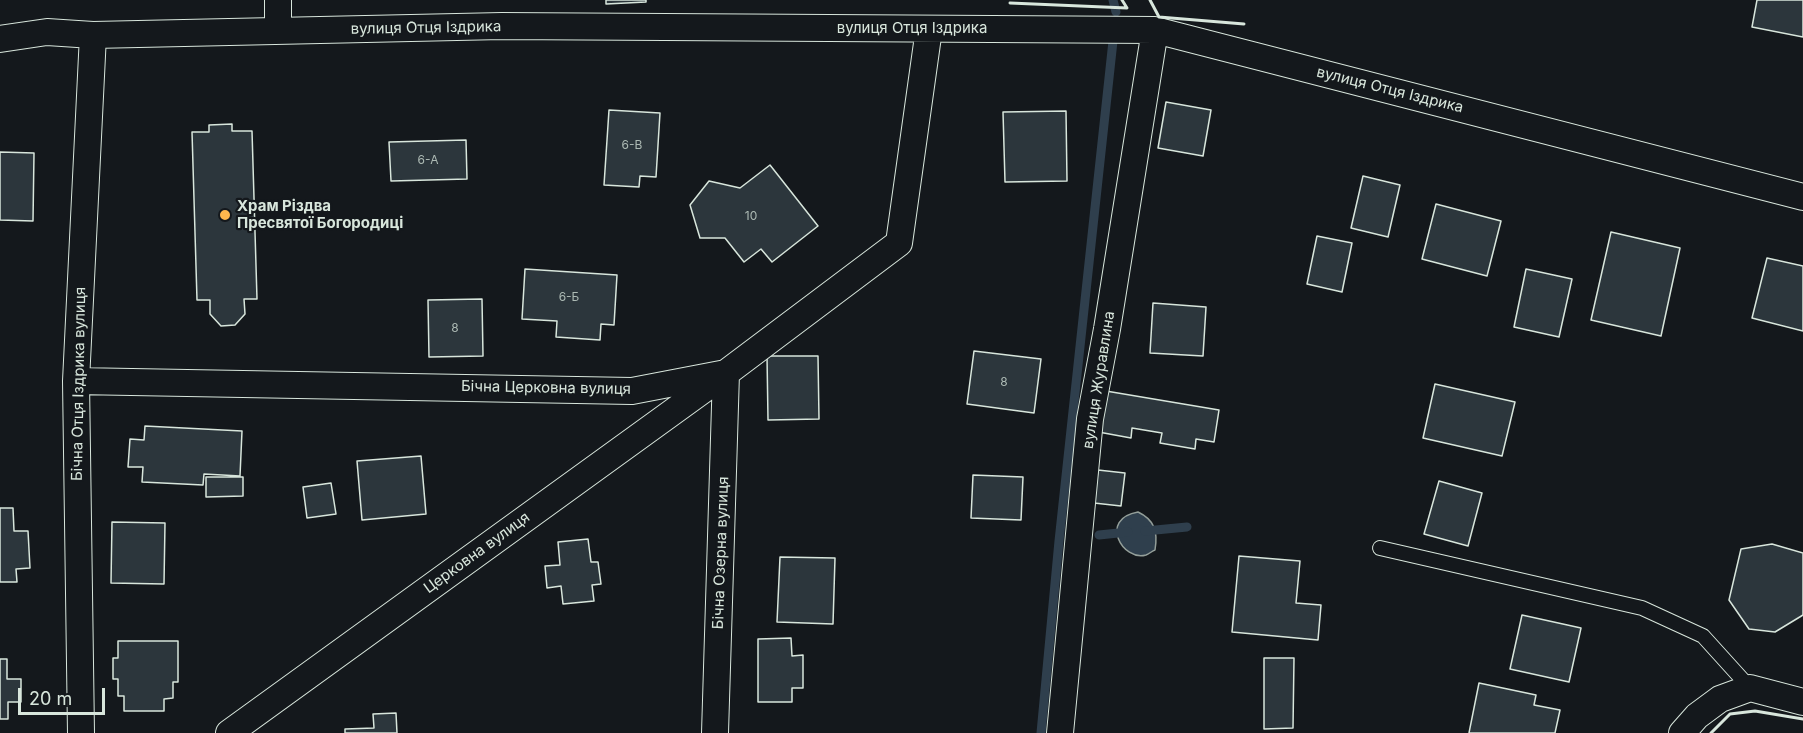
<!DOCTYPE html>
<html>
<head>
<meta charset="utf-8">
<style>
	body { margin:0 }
	#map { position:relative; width:1803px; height:733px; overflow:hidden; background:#14181c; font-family:Inter,sans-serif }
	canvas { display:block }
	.scale { position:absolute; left:18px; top:688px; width:87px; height:27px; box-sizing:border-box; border:3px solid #d8e6dc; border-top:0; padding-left:8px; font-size:18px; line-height:21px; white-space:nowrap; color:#d8e6dc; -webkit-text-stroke:4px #14181c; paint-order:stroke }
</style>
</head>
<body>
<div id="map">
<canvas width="1803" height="733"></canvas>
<div class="scale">20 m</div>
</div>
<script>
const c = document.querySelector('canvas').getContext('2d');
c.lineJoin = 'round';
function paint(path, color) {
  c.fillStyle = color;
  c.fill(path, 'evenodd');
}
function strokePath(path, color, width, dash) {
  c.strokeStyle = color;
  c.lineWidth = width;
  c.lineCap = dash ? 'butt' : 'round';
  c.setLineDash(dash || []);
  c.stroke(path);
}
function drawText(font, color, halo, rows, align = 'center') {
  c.font = font + ' Inter,sans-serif';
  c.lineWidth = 4.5;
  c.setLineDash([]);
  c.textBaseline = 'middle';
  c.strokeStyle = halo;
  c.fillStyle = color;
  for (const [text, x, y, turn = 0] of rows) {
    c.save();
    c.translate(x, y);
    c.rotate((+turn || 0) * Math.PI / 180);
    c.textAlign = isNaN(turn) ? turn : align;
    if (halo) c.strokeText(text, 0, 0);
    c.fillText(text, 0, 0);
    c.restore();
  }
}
const water = new Path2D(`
	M1138,512c17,8 20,20 17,38 -3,1 -6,4 -9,5 -23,7 -48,-36 -8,-43z`);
paint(water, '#2f3f4d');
strokePath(water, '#939e99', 1.5);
strokePath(new Path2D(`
	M1113,0l3,12
	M1145,531l42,-4
	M1099,535l29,-3
	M1041,733l18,-192 54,-500`), '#2f3f4d', 9);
const building = new Path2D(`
	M606,0h40v2l-40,2z
	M1757,0h46v37l-51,-10z
	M1166,102l45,8 -8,46 -45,-8z
	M609,110l51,3 -4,64 -16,-1 -1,11 -35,-2z
	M1066,111l1,70 -62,1 -2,-70z
	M232,124v7h20l5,168h-13l1,15 -10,11 -14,1 -11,-12v-14h-13l-5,-168h17v-7z
	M466,140l1,39 -76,2 -2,-39z
	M0,152l34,1 -1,68 -33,-1z
	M770,165l48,61 -46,36 -11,-13 -17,13 -19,-24h-25l-10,-33 19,-24 31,7z
	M1363,176l37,9 -12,52 -37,-9z
	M1436,204l65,17 -14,55 -65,-17z
	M1611,232l69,16 -19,88 -70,-16z
	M1317,236l35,7 -10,49 -35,-8z
	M1767,258l36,8v65l-51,-13z
	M525,269l92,6 -3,50 -13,-1 -1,16 -44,-3 1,-16 -35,-2z
	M1526,269l46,10 -13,58 -45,-10z
	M482,299l1,57 -54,1 -1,-57z
	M1153,303l53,4 -3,49 -53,-3z
	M974,351l67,8 -7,54 -67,-9z
	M767,356h51l1,63 -51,1z
	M1435,384l80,18 -13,54 -79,-18z
	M1100,390l119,20 -5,32 -18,-3 -1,10 -35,-6 2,-10 -30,-5 -1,10 -38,-7z
	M145,426l97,5 -2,45 -36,-2 -1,11 -61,-3 1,-15h-15l2,-28 14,1z
	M421,456l5,58 -64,6 -5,-59z
	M1098,470l27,3 -4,33 -27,-3z
	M973,475l50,2 -2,43 -50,-2z
	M206,477h37v19l-37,1z
	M1439,481l43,12 -14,53 -44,-12z
	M331,483l5,31 -29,4 -4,-31z
	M0,508h13l1,23h14l2,37 -14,1 1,13h-17z
	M112,522l53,1 -1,61 -53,-1z
	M588,539l3,23h7l3,22 -9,1 2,16 -31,3 -2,-18 -14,2 -2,-22 15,-1 -2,-23z
	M1772,544l31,9v62l-28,17 -26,-3 -20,-29 12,-51z
	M1239,556l61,5 -4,42 25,2 -3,35 -86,-8z
	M780,557l55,1 -2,66 -56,-2z
	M1522,615l59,13 -12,54 -59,-13z
	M791,638l1,18 11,-1v33h-11v14h-34v-63z
	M118,641h60v41h-5v16l-9,1v12h-40v-15h-6v-17h-5v-21h5z
	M1264,658h30l-1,70 -29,1z
	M0,659h7v20h14v23h-13v17h-8z
	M1479,683l57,12 -2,10 26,5 -5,23h-86z
	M396,713l1,20h-52v-4l29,-1 -1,-14z`);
paint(building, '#2c363c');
strokePath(building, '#d8e6dc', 1.5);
const service = new Path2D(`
	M1380,548l262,60 61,28 47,52`);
const minor = new Path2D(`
	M278,31v-31
	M0,39l47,-7 46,3 409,-9 653,4 648,167
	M76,381l556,10 94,-18 173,-130 30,-214
	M81,733l-5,-352 17,-346
	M229,733l492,-356
	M715,733l11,-360
	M1060,733l30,-314 17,-90 48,-299
	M1682,733l15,-17 23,-17 30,-11 53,14`);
strokePath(service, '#d8e6dc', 16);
strokePath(minor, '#d8e6dc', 28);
strokePath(service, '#14181c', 14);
strokePath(minor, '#14181c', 26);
strokePath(new Path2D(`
	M1150,0l9,17 85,7
	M1010,3l117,5 -5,-8
	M1711,733l19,-19 25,-3 48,8`), '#d8e6dc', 3);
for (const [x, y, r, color] of [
	[225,215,6,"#ffb74d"]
]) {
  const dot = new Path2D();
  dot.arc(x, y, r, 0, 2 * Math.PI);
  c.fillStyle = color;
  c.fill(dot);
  strokePath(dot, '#14181c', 2);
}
drawText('12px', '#adbab4', null, [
	["6-В",632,145],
	["6-А",428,160],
	["10",751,216],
	["6-Б",569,297],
	["8",455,328],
	["8",1004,382]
]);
drawText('15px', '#d8e6dc', '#14181c', [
	["вулиця Отця Іздрика",426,28,-1],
	["вулиця Отця Іздрика",912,28],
	["вулиця Отця Іздрика",1390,90,14],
	["вулиця Журавлина",1099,380,-81],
	["Бічна Отця Іздрика вулиця",79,384,-89],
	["Бічна Церковна вулиця",546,388,1],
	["Церковна вулиця",477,553,-36],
	["Бічна Озерна вулиця",721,553,-88]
]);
drawText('bold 15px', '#d8e6dc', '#14181c', [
	["Храм Різдва",237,206],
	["Пресвятої Богородиці",237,223]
], 'left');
</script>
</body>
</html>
